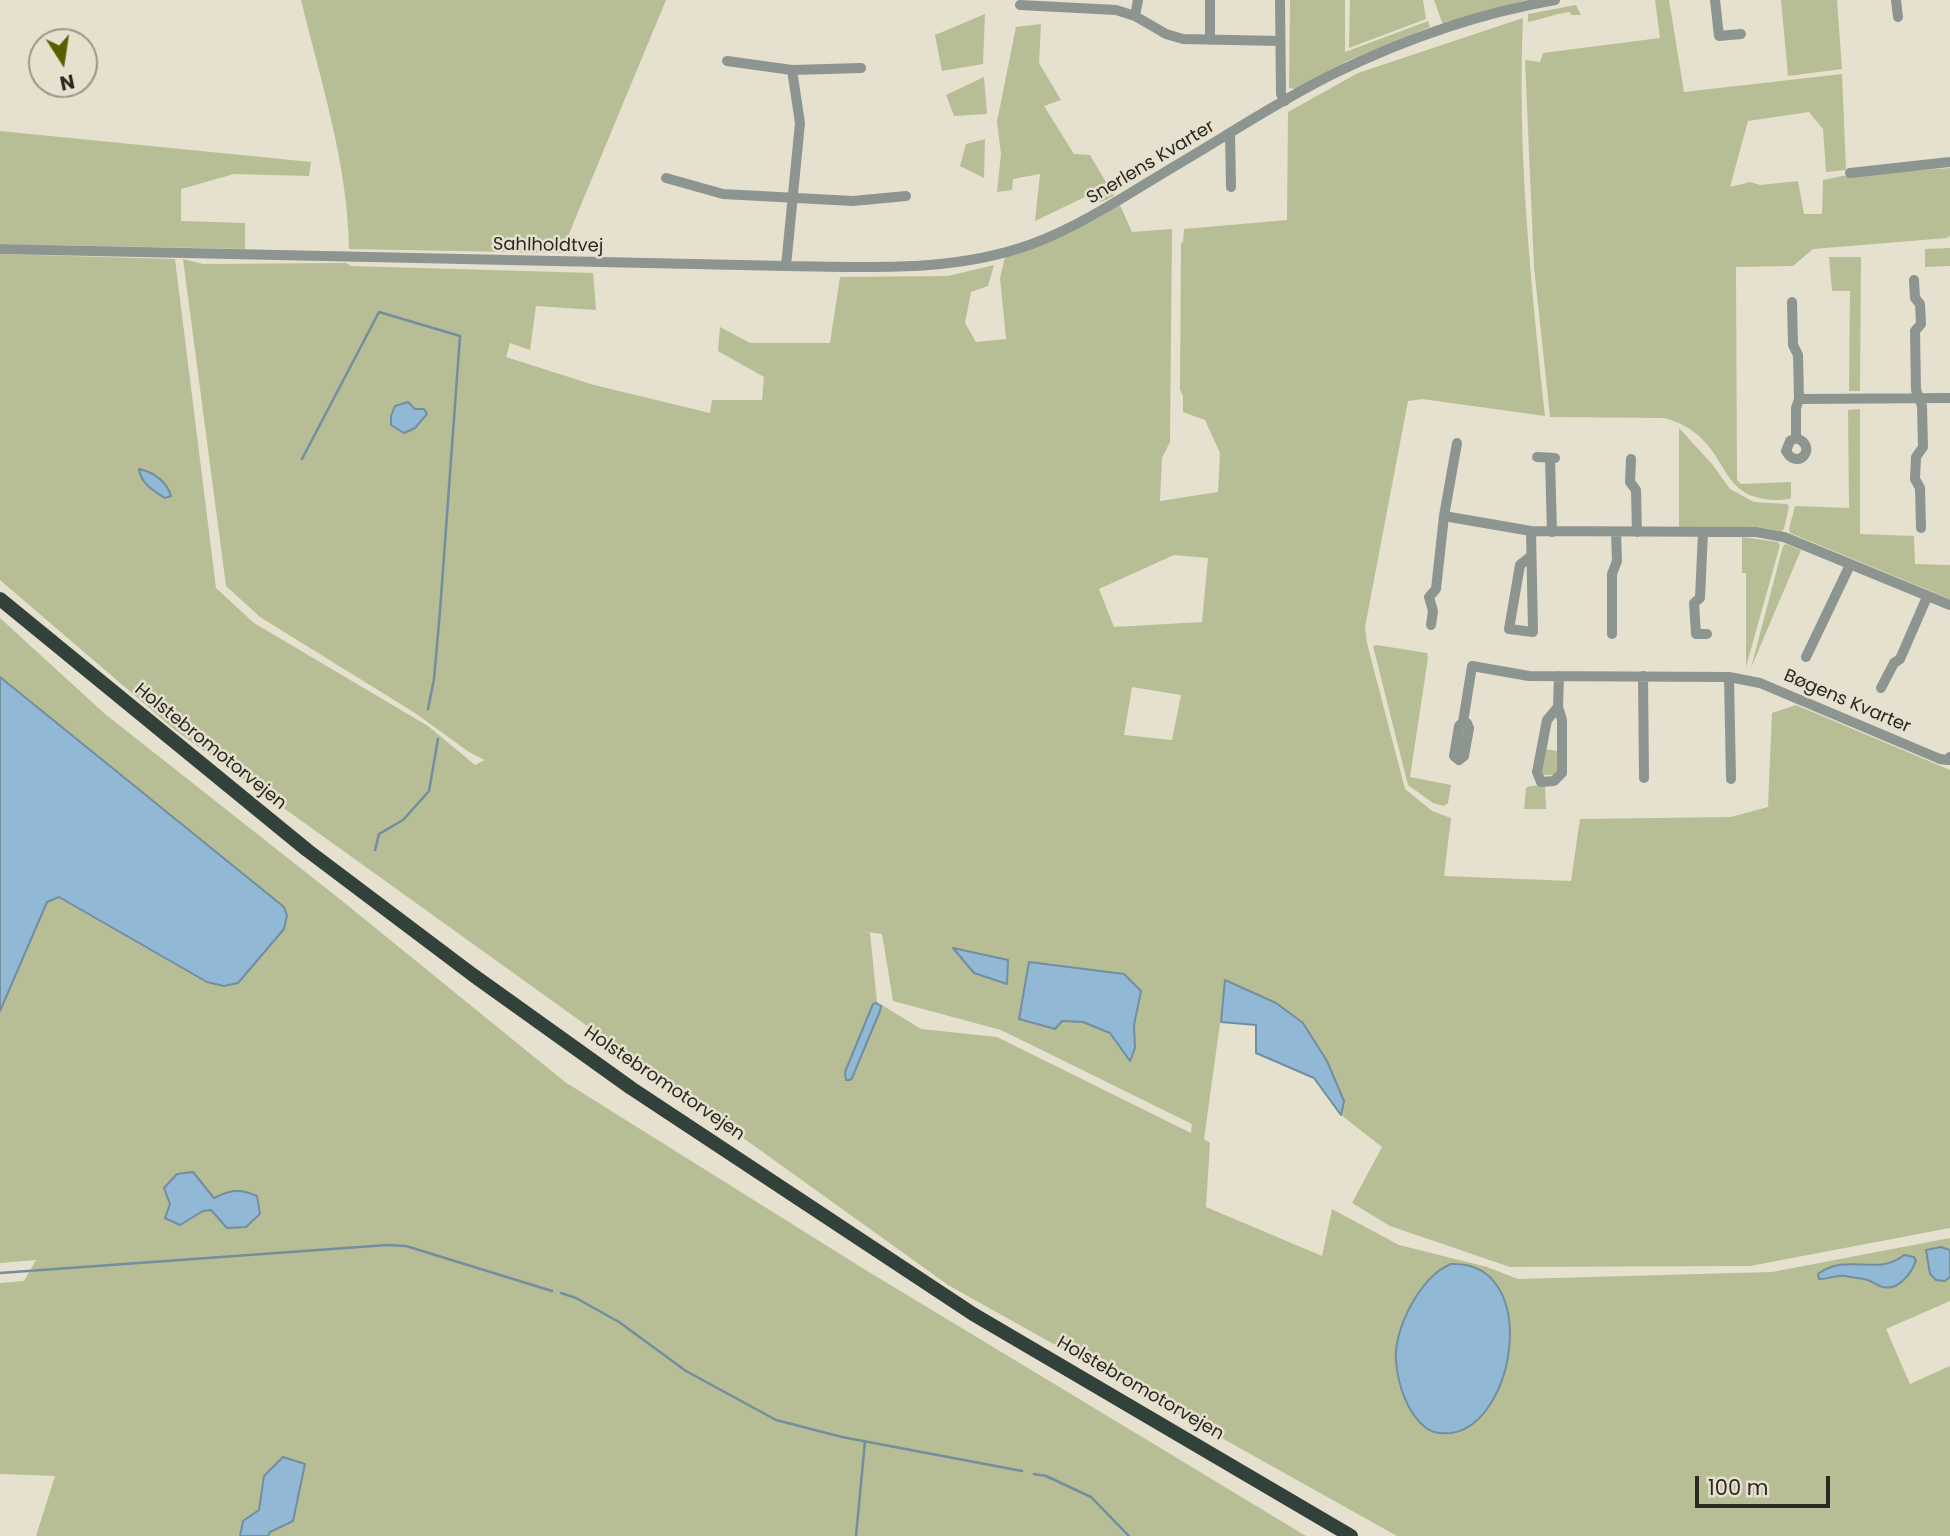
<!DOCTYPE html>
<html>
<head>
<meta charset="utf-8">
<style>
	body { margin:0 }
	#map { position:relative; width:1950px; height:1536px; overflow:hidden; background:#e6e0ce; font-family:Poppins,sans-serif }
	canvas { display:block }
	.north { position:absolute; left:28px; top:28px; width:70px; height:70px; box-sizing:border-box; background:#e6e0ce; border:2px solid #9b9689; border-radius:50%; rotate:168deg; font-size:19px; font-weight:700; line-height:28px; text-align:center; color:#2a2821 }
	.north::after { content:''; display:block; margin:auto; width:24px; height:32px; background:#576000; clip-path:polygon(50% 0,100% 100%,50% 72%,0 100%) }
	.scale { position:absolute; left:1695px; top:1476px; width:135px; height:32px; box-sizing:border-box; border:4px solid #2a2821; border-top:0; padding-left:9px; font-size:21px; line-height:24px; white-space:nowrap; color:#2a2821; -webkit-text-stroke:5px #e6e0ce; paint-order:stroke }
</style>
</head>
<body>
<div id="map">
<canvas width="1950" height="1536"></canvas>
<div class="north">N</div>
<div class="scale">100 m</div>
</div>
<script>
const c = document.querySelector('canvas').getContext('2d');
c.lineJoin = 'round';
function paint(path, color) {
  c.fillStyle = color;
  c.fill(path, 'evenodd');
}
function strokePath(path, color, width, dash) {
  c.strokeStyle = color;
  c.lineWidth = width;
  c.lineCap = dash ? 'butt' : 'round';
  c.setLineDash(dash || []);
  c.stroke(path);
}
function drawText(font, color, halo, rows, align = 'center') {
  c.font = font + ' Poppins,sans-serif';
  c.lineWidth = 5;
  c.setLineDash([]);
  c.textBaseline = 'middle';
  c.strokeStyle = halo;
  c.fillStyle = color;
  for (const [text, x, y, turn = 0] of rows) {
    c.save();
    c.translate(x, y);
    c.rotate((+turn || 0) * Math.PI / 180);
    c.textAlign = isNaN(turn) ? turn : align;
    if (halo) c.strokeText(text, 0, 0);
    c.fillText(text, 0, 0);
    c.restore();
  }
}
paint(new Path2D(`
	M301,0h365l-105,253 -212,-4c-1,-84 -28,-167 -48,-249z
	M1290,0h55v52l83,-31 2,6 -83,34 -51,28 -7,-1z
	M1350,0h73l3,19 -77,29z
	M1434,0h92l-83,25z
	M1655,0h14l15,92 158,-18 4,96 -20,2 -3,-43 -14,-17 -61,9 -18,66 20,-5 10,3 38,-4 6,33h18l1,-34 19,-4 108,-8v68l-3,2 -134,11 -20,17 -57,1 1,213 4,4 50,-2v16c-8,3 -19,2 -27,1 -38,-6 -38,-37 -62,-60 -11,-11 -23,-17 -38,-21l-114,-1 -16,-150 -9,-207 15,2 3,-9 117,-15z
	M1781,0h56l5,69 -54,7z
	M1576,5l5,10h-9l-3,-3c-15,2 -26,7 -41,10v-8z
	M985,14l-2,50 -41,7 -7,-36z
	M1523,18c-6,134 8,266 22,398l-123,-17 -14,2 -43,226 2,16 38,146 27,22 19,7 -7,58 127,5 9,-62 151,-2 37,-10 4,-94 24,-8 154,65v458l-200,38 -240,1 -120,-41 -38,-23 30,-56 -41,-32 3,-14 -118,-121 -22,159 6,4 -4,64 116,49 10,-47 67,36 88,22 31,12 254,-7 178,-34v63l-64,28 24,55 40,-18v170h-553l-449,-251 -773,-555 -175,-150v-326l175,5 41,329 38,35 174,103 47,39 10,-5 -16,-8 -54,-39 -155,-96 -34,-31 -43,-327 20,5 143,-1 5,3 242,7 3,37 -60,-4 -6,44 -20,-7 -4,14 88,28 116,28 2,-13h50l2,-23 -46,-26 2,-24 30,16h80l10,-66 108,-1 46,-11 -6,21 -17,6 -6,31 11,19 30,-3 -6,-61 5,-21c42,-13 78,-28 115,-52l12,27 40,-3 -2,213 -8,16 -2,43 58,-9 2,-39 -15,-33 -22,-8v-16l-3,-7 1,-146 2,-1 1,-13 103,-9 1,-108 70,-39zM1174,555l34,3 -6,64 -88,5 -15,-38zM1132,687l49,8 -9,45 -48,-5zM859,931l23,3 11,67 108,29 191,94 -1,9 -194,-96 -76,-8 -44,-27 -7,-69z
	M1041,24l-2,39 22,37 -17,6 30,48 16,1 24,41 -13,6 -10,-8 -56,27 5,-47 -27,5 -1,11 -15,2 4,-38 -4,-32 19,-95z
	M984,77l3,37 -33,2 -8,-21z
	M0,131l311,31 -2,14 -75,-2 -53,15v32l64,2v26l-245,-5z
	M985,139l-1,39 -24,-12 6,-22z
	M1950,248v18l-25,1v-18z
	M1829,257h32l-1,134h-11l1,-100h-18z
	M1860,409v125l54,2 1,28 35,1v34l-160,-66 -1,-4 6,-23 54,2 -1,-98z
	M1679,428l33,36 18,25 24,13 33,2 2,2 -5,23 -3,2 -24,-4h-78z
	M1742,537l36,5 2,3 -34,122v-94h-4z
	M1786,544l15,6 -50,118 32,-122z
	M0,618l105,96 236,186 224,182 299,187 442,267h-1270l19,-60 -55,-2v-191l24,-2 12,-21 -36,3v-251l47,-110 12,-5 148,85 80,-67 -3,-8 -284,-230z
	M1377,645l50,8 1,5 -18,119 41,8 -3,18 -4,3 -11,-3 -25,-18 -35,-139z
	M1545,749l12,2 1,21 -4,3h-10l-4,-3z
	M1545,785l1,24h-22l2,-21 4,-2z`), '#b7be95');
const water = new Path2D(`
	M408,402l7,7h9l3,5 -12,14 -11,5 -13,-8v-9l4,-10z
	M139,469c15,3 28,13 32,27l-6,2c-11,-7 -24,-14 -26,-29z
	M0,677l284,230 3,8 -3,14 -46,54 -14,3 -17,-4 -148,-85 -12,5 -47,109z
	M953,948l55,12 -1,24 -33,-11z
	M1029,962l95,12 17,17 -7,34 1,23 -5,13 -20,-28 -27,-11 -21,-1 -7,8 -36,-10z
	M1225,980l51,23 27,20 24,38 17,40 -3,14 -27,-37 -58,-25v-28l-35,-3z
	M876,1003l5,3 -1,5 -28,67 -2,2h-4l-1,-8 28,-68z
	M193,1172l21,26c16,-8 26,-10 43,-2l3,18 -14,13 -19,1 -16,-18 -8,1 -23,14 -15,-7 5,-14 -6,-16 13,-14z
	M1941,1247l9,3v27l-5,4 -9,-1 -6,-6 -4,-24z
	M1904,1255l10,2 2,4c-5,12 -17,30 -33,26 -5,-1 -10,-5 -15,-7 -7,-2 -15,-2 -22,-4 -10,-2 -18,4 -27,3l-1,-5c30,-22 59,3 86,-19z
	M1451,1264c90,-4 66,160 0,169 -9,1 -18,0 -25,-5 -19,-15 -28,-43 -30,-67 -3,-31 25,-86 55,-97z
	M283,1457l22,7 -12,57 -23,11 -2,4h-28l3,-15 16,-11 5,-34z`);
paint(water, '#91b9d5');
strokePath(water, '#728e9f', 2);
strokePath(new Path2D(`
	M302,459l77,-147 81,24 -20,275 -6,68 -6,30
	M375,850l4,-16 24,-14 26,-29 9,-52
	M0,1273l387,-28 19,1 146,45
	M561,1293l15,5 43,24 67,49 90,49 66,17 180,34
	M1034,1474l12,2 45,21 38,39
	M856,1536l9,-95`), '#728e9f', 2.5);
strokePath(new Path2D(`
	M1280,0l1,94 4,7
	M1715,0l4,36 22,-2
	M1896,0l2,17
	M1020,5l96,5 19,6 31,18 17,5 97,2
	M1135,16l3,-16
	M1210,40v-40
	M727,61l65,9 69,-2
	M1230,134l1,53
	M1850,173l100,-11
	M666,178l57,16 130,7 53,-5
	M0,249l786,17c83,1 166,7 246,-22 51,-19 96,-50 143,-78 53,-31 105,-66 160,-93 68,-33 145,-60 220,-73
	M786,266l14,-143 -8,-53
	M1914,280l1,18 5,6 1,20 -6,7 1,59 6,16 1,41 -7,10 -1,22 5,9 1,40
	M1792,302l1,43 5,10 1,44 -3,9v30l-6,3 -4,10c12,21 33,-5 10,-13
	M1799,399l151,-1
	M1537,457l18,1
	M1550,458l2,74
	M1631,459l-1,23 6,8 1,42
	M1444,516l13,-73
	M1703,532l-3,66 -6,5 2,31h11
	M1530,557l-10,8 -11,64 24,3 -2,-101
	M1431,625l2,-14 -4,-14 7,-8 8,-73 87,15 225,1 28,5 166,68
	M1612,634v-60l5,-13 -1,-29
	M1806,657l44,-92
	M1643,676l1,102
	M1729,677l2,102
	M1881,688l13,-25 6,-4 27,-62
	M1558,707l-11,13 -10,52 4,10 13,-1 8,-8v-53l-4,-13 1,-31
	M1463,722l4,1 2,5 -5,28 -5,4 -5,-4 5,-30 4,-4 9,-56 57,10 200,1 31,6 180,76 8,1 2,-3`), '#8d9591', 10);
strokePath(new Path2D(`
	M0,599l307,251 166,125 158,113 342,226 378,222`), '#32423a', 14);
drawText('18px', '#2a2821', '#e6e0ce', [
	["Snerlens Kvarter",1151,163,-31],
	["Sahlholdtvej",548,246,1],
	["Bøgens Kvarter",1847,702,23],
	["Holstebromotorvejen",210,747,39],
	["Holstebromotorvejen",664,1084,34],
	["Holstebromotorvejen",1140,1389,30]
]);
</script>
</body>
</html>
